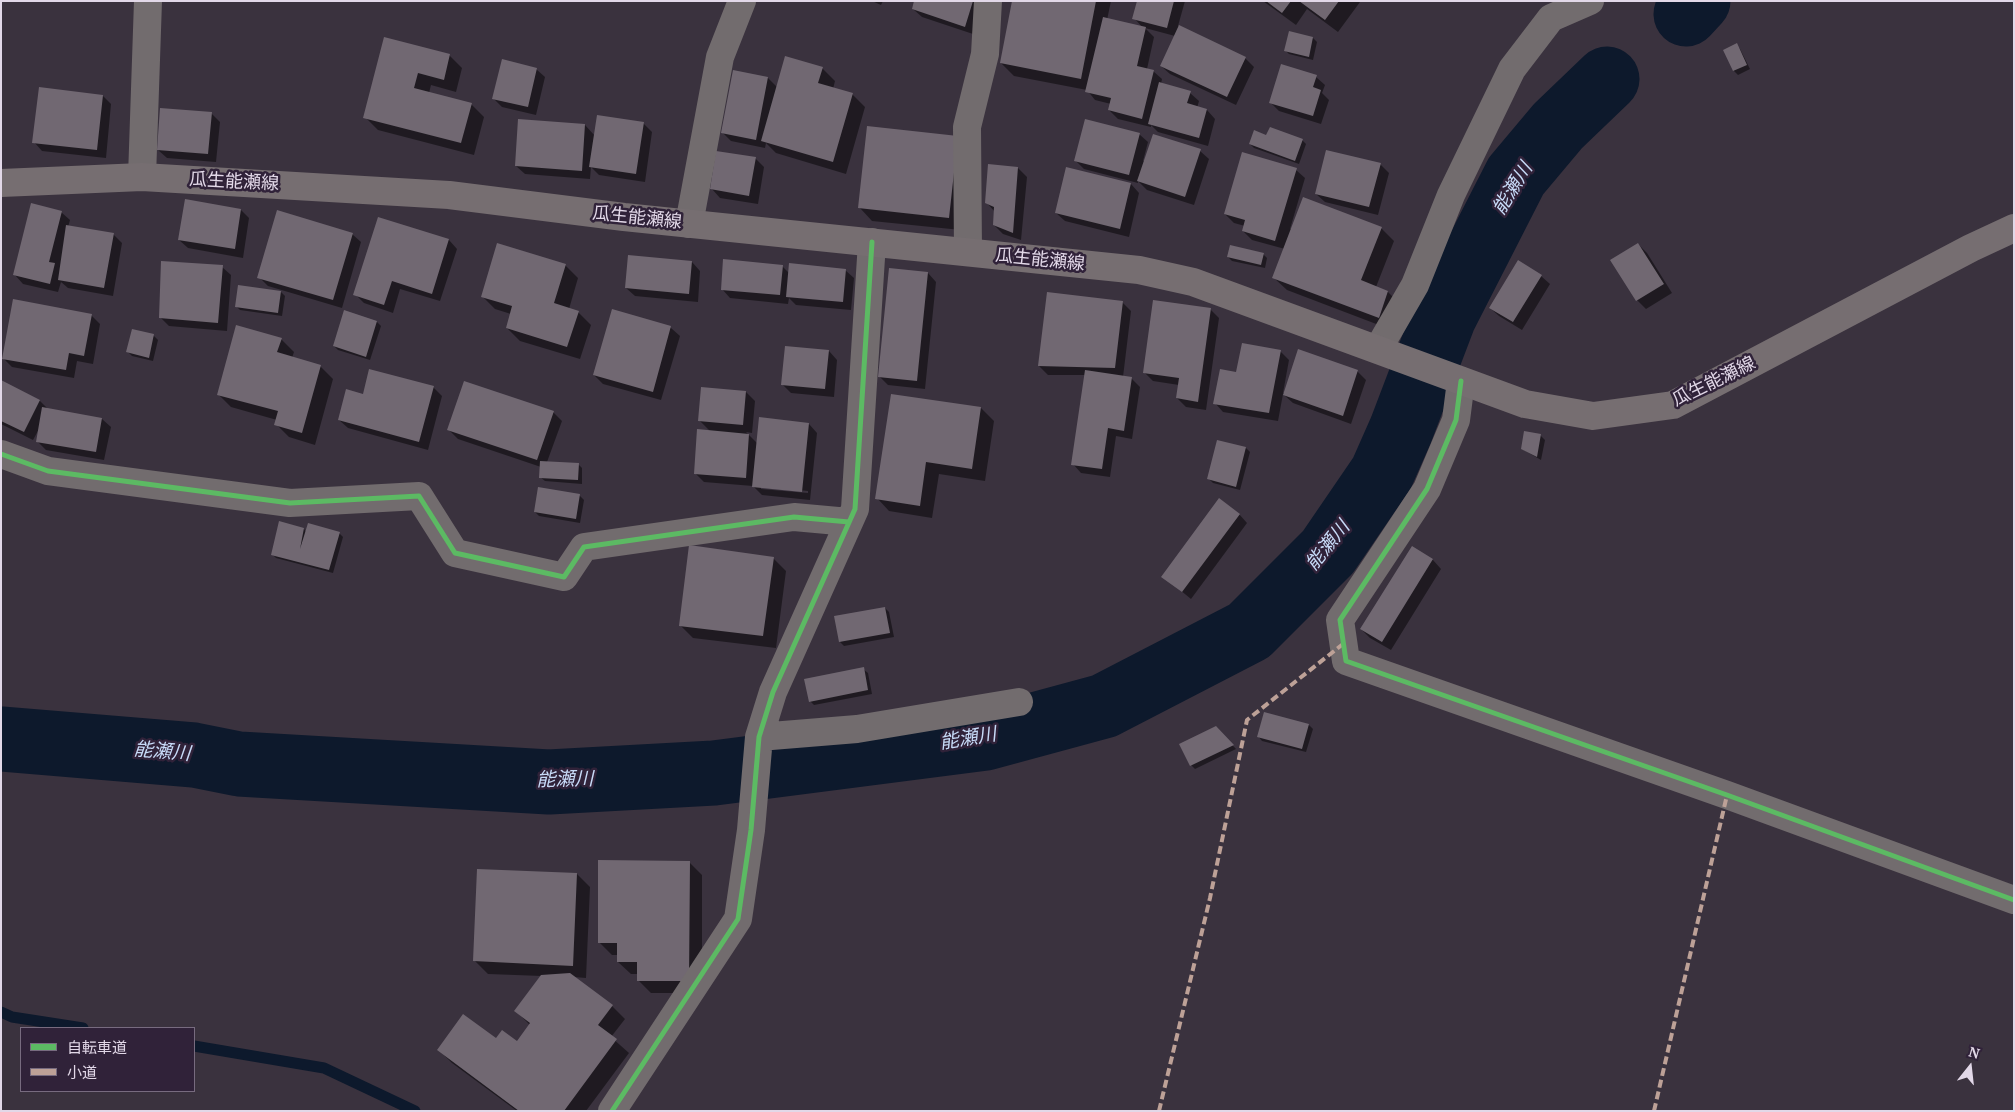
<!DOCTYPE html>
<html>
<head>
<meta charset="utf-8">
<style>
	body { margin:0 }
	#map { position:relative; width:2015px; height:1112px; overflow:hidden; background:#3a323e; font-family:"PT Serif","Noto Sans JP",serif }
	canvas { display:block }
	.frame { position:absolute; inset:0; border:2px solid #e2d8e8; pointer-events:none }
	.legend { position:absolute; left:20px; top:1027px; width:175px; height:65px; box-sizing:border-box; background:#302239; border:1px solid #776b7f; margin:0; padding:6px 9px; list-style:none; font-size:15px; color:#e2d8e8 }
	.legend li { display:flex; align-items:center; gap:10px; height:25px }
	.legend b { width:25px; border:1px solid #776b7f }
	.north { position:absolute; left:1945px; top:1042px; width:50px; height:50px; -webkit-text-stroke:4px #302239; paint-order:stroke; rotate:16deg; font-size:14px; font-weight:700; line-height:20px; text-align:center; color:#e2d8e8 }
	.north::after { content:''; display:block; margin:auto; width:18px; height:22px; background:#e2d8e8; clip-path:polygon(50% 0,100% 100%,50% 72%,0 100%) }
</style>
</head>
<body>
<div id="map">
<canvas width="2015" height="1112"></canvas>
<div class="frame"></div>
<ul class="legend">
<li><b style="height:6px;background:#5cba63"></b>自転車道</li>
<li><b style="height:6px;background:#bda197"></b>小道</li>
</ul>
<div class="north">N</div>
</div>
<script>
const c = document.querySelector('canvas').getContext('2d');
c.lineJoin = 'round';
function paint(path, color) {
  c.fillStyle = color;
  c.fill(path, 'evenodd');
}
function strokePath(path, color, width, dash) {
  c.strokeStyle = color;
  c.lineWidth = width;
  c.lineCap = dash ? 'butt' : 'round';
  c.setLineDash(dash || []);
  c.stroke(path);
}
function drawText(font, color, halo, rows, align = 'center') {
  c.font = font + ' "PT Serif","Noto Sans JP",serif';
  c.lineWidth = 5;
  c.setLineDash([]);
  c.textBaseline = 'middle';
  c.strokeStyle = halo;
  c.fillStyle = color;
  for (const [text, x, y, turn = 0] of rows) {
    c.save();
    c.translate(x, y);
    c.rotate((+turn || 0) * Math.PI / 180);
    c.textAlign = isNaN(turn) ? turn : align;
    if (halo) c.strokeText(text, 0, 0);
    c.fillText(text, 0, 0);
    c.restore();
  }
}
paint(new Path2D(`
	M872,1h11l-2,4z
	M916,1h68l-11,33 -51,-17 -9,-8z
	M1013,1h98l-4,19 36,8 -9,-10 4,-17h47l-7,25 67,32 9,9 -18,38 -66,-31 -9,-8 14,-30 -30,-8 9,9 -7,32 6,2 9,8 -1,5 29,9 9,8 -2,7 10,2 8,9 -7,27 -50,-14 -7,-7v2l-33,-8 -9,-9 2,-6 -16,-4 -8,-10 -73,-14 -13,-13z
	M1263,1h97v1l-22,30 -31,-23 -11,16z
	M385,38l64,17 13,13 -6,24 -25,-7 -2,8 42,11 13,13 -10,38 -96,-25 -13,-13z
	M1313,38l4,4 -4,18 -24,-6 -4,-4z
	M1736,45l4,4 10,20 -12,6 -4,-4 -10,-21z
	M822,68l13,13 -2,8 19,5 13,13 -19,67 -70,-21 -10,-10 -1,5 -34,-7 -9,-9 12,-61 34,7 10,10z
	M536,69l9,8 -9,38 -34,-8 -9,-9z
	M1316,77l9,8 -3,8 7,7 -8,24 -42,-13 -9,-9z
	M103,96l8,8 -5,54 -64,-7 -8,-9z
	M211,113l9,9 -4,40 -49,-4 -9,-8z
	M643,123l9,9 -7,50 -46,-7 -8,-8 -1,12 -65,-5 -9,-8 69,-41 10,11z
	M1139,134l9,8 -5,19 57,-10 9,8 -15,46 -47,-15 -9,-9v2l-54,-14 -9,-9z
	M957,137l4,93 -89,-9 -12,-13z
	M1267,137l35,3 4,4 -7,20 -45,-16 -4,-4z
	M755,158l9,9 -6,37 -38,-6 -8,-9z
	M1380,164l9,9 -11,42 -53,-13 -9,-8z
	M1018,168l9,9 -6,63 -18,-6 -9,-9 1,-13 -9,-10z
	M1296,170l9,8 -15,51 91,-1 13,13 -18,46 12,5 13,13 -9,25 -105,-40 -13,-12 11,-29 -33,-9 -9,-9 2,-5 -11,-3 -9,-9z
	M1131,184l8,9 -10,44 -64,-16 -9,-8z
	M241,210l8,8 -6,40 -55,-10 -9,-8z
	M61,212l9,8 -2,7 45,7 9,9 -9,53 -45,-8 -7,-6 -3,10 -35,-8 -8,-9z
	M379,218l70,22 8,9 -17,52 -40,-12 -7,24 -29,-10 -9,-9z
	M352,234l9,8 -19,66 -74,-22 -9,-9z
	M1638,244l9,9 25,40 -26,16 -9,-9z
	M1263,254l4,4 -2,10 -33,-7 -4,-4z
	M692,262l8,9 -2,31 -63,-6 -9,-8z
	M565,265l13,13 -9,31 9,3 13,13 -11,34 -60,-18 -13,-13 4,-14 -16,-5 -13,-13z
	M782,266l7,7 56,-3 9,8 -3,32 -55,-5 -7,-7 -1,6 -58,-6 -8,-9z
	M222,267l9,8 -4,56 -58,-5 -9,-9z
	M928,273l8,9 -11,107 -37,-4 -9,-9z
	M1541,276l9,8 -28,46 -23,-14 -9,-8z
	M281,292l4,4 -3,20 -42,-6 -4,-4z
	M1122,302l9,9 -8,66 8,1 9,9 -8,52 -16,-3 -6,41 -29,-4 -8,-9 13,-89h-38l-9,-9z
	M1210,309l9,9 -13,92 -20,-3 -9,-9 2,-13 -26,-4 -9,-9z
	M613,311l58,17 9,8 -19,64 -58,-16 -9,-9z
	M345,312l32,10 4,4 -11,34 -32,-10 -4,-4z
	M91,315l9,9 -7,40 -16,-3 -3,17 -62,-11 -9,-9z
	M154,336l4,4 -5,21 -21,-5 -4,-4z
	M281,339l13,13 -2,6 28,8 13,13 -18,66 -26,-8 -13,-13 1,-4 -46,-13 -13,-13z
	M829,351l8,9 -3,37 -43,-4 -9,-9z
	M1280,351l9,9 -6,33 74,-22 9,9 -15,44 -58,-21 -10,-9 -5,27 -55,-9 -8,-9z
	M1,382l39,19 8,8 54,10 9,8 -7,33 -58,-10 -9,-9 2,-12 -6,11 -32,-16z
	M433,387l9,9 -14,54 -80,-22 -9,-8 24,-25z
	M746,392l9,9 -3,32 -6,-1 12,12 51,-20 8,9 -7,67 -48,-5 -9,-9 -49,-4 -9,-9 16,-41 -12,-12zM761,486l47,5v2l-47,-4z
	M892,395l89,13 13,13 -9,60 -46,-7 -7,44 -43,-7 -12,-13z
	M553,412l9,9 -15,41 31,2 4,4v16l-37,-3 -5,-4 1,-10 -83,-28 -9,-9z
	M1540,435l5,5 -4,20 -19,-11z
	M1246,448l4,4 -10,38 -27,-7 -4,-4z
	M539,488l41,8 4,4 -4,23 -41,-7 -4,-4z
	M1239,514l8,9 -56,76 -28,-23z
	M280,523l24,6 2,3 33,1 4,4 -10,36 -57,-15 -4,-4z
	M1412,548l21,12 8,9 -50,81 -21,-12 -9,-9z
	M773,558l13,13 -10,77 -83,-10 -13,-13z
	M885,608l4,4 5,25 -50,9 -4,-4z
	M863,669l5,4 4,21 -58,11 -4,-4z
	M1309,725l4,4 -7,23 -44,-11 -4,-5z
	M1216,728l20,21 -41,20 -4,-4z
	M689,862l13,13v118h-51l-13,-13v-6h-7l-13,-12v-7h-6l-13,-13z
	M577,874l13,13 -4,91 -12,-1 38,29 13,13 -14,18 18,16 -43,58h-69l-65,-48 -13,-13 57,-10 21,3 13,-18 -14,-14 26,-35 -54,-2 -13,-13z`), '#0007');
strokePath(new Path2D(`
	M1,1012l11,5 71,11
	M194,1046l130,22 91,43`), '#0d192c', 11);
strokePath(new Path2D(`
	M1686,14l12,-13
	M1,739l193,16 45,9 310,18 165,-9 272,-35 118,-32 145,-75 79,-79 54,-79 19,-43 43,-113 72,-141 42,-50 49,-47`), '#0d192c', 65);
paint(new Path2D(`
	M914,1h59l-8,26 -53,-18z
	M1012,1h84l-15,78 -81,-16z
	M1137,1h37l-7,27 -35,-9z
	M1266,1h25l-9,12z
	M1299,1h40l-14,19z
	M1103,17l43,10 -9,39 17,4 -12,49 -34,-9 3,-12 -26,-6z
	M1179,25l67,32 -19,40 -67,-31z
	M1289,31l24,6 -4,20 -25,-6z
	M384,37l66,17 -6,26 -26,-7 -4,15 58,15 -11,40 -98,-25z
	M1737,43l10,22 -14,6 -10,-21z
	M785,56l38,11 -5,16 35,10 -20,69 -72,-21z
	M502,59l35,9 -9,39 -36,-8z
	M1281,64l36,11 -4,12 8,3 -8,26 -44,-13z
	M733,70l35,7 -12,63 -35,-7z
	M1159,82l32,9 -4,12 20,6 -8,29 -51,-14z
	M39,87l64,8 -6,55 -65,-7z
	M160,108l52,4 -4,42 -51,-4z
	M597,115l47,7 -8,52 -47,-7z
	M518,119l67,5 -3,47 -67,-5z
	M1085,119l55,14 -11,42 -55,-14z
	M867,126l91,10 -9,82 -91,-10z
	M1270,127l33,12 -8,22 -46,-17 5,-14 12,5z
	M1153,134l48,15 -16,48 -48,-16z
	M1326,150l55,13 -12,44 -54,-13z
	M716,151l40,6 -7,39 -39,-7z
	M1242,152l55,16 -22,73 -33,-10 3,-11 -21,-6z
	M988,164l30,3 -5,66 -20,-8 1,-18 -9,-4z
	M1066,167l65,16 -11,46 -65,-16z
	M1303,197l79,30 -21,53 27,11 -9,27 -107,-40z
	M185,199l56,10 -6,40 -57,-9z
	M31,203l31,8 -13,51 6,1 -5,21 -37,-9z
	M277,210l76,23 -20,67 -76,-22z
	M378,217l71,22 -17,55 -40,-13 -8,24 -31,-10z
	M66,225l48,8 -10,55 -46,-8z
	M497,243l69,21 -12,39 25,8 -12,36 -61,-19 6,-22 -31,-9z
	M1638,243l26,41 -28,17 -26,-41z
	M1230,245l34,8 -3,12 -34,-8z
	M628,255l64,6 -3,33 -64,-6z
	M723,259l60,6 -3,30 -59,-5z
	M1518,260l24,15 -29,47 -24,-14z
	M161,261l62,4 -5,58 -59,-5z
	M789,263l57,6 -3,33 -57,-5z
	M889,268l39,4 -11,109 -39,-4z
	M238,285l43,6 -3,22 -43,-6z
	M1047,292l76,9 -8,67 -77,-2z
	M13,299l79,15 -8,42 -15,-3 -3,17 -64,-11z
	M1153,300l58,8 -13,94 -22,-4 3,-20 -36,-5z
	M612,309l59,17 -18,66 -60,-17z
	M344,310l33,11 -11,36 -33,-11z
	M236,325l46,13 -5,14 44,13 -19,68 -28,-8 4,-14 -61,-16z
	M132,329l22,5 -5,24 -23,-6z
	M1242,343l39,7 -12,63 -56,-9 7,-35 16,3z
	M785,346l44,4 -4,39 -44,-4z
	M1298,349l60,21 -15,46 -60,-21z
	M369,369l65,17 -15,56 -81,-22 8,-31 17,5z
	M1085,370l47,7 -8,54 -16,-3 -6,41 -31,-4z
	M1,380l39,20 -16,32 -23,-11z
	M464,381l90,30 -17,49 -90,-30z
	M701,387l45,4 -3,34 -45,-4z
	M891,394l90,13 -9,62 -46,-7 -6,44 -45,-7z
	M42,407l60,11 -6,34 -60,-10z
	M759,417l50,6 -7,69 -50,-5z
	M697,429l52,5 -3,44 -52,-4z
	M1524,431l17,3 -4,23 -16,-8z
	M1217,440l29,7 -10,40 -29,-8z
	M540,461l39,2 -1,17 -39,-2z
	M538,487l42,7 -4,25 -42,-7z
	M1219,498l21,16 -58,78 -21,-15z
	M279,521l25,7 -4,21 8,-26 32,9 -11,38 -58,-15z
	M689,545l85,12 -11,79 -84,-10z
	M1412,546l21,13 -51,83 -22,-13z
	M885,607l5,26 -51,9 -5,-26z
	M864,667l4,23 -59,12 -5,-23z
	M1264,712l45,12 -7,25 -45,-12z
	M1216,726l18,19 -44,21 -11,-22z
	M598,860l92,1 -1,120h-52v-19h-20v-19h-19z
	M477,869l100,4 -4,93 -100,-5z
	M570,973l43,32 -15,20 19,14 -53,72h-45l-82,-61 26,-36 33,24 6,-8 15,11 13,-18 -16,-12 27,-36z`), '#716872');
strokePath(new Path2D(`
	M142,177l6,-176
	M689,224l31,-167 22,-56
	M968,252l-1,-125 18,-73 3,-53
	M1378,349l37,-64 36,-90 61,-126 39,-51 39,-17
	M1461,381l-5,39 -29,69 -87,131 6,41 381,134 287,105
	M1,454l47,17 242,32 129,-7 36,57 109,24 20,-30 210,-30 55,5
	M759,737l98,-8 162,-27
	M612,1111l126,-192 13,-89 8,-93 14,-45 82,-183 17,-267`), '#726c6e', 28);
strokePath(new Path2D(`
	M1,183l141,-6 307,18 175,22 515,53 54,12 332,122 68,12 80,-11 298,-157 43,-20`), '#766e71', 28);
strokePath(new Path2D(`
	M1159,1111l51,-213 37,-178 96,-76
	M1654,1111l73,-316`), '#bda197', 4, [8, 4]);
strokePath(new Path2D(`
	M1461,381l-5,39 -29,69 -87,131 6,41 381,134 287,105
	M1,454l47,17 242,32 129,-7 36,57 109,24 20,-30 210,-30 55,5
	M612,1111l126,-192 13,-89 8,-93 14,-45 82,-183 17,-267`), '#5cba63', 5);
drawText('18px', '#e2d8e8', '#302239', [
	["瓜生能瀬線",234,182,3],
	["瓜生能瀬線",637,218,6],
	["瓜生能瀬線",1040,260,6],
	["瓜生能瀬線",1714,382,-26]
]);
drawText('italic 19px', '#c7daf7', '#302239', [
	["能瀬川",1513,189,-58],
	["能瀬川",1328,546,-51],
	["能瀬川",968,739,-9],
	["能瀬川",162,752,5],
	["能瀬川",565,780,-1]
]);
</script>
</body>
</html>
